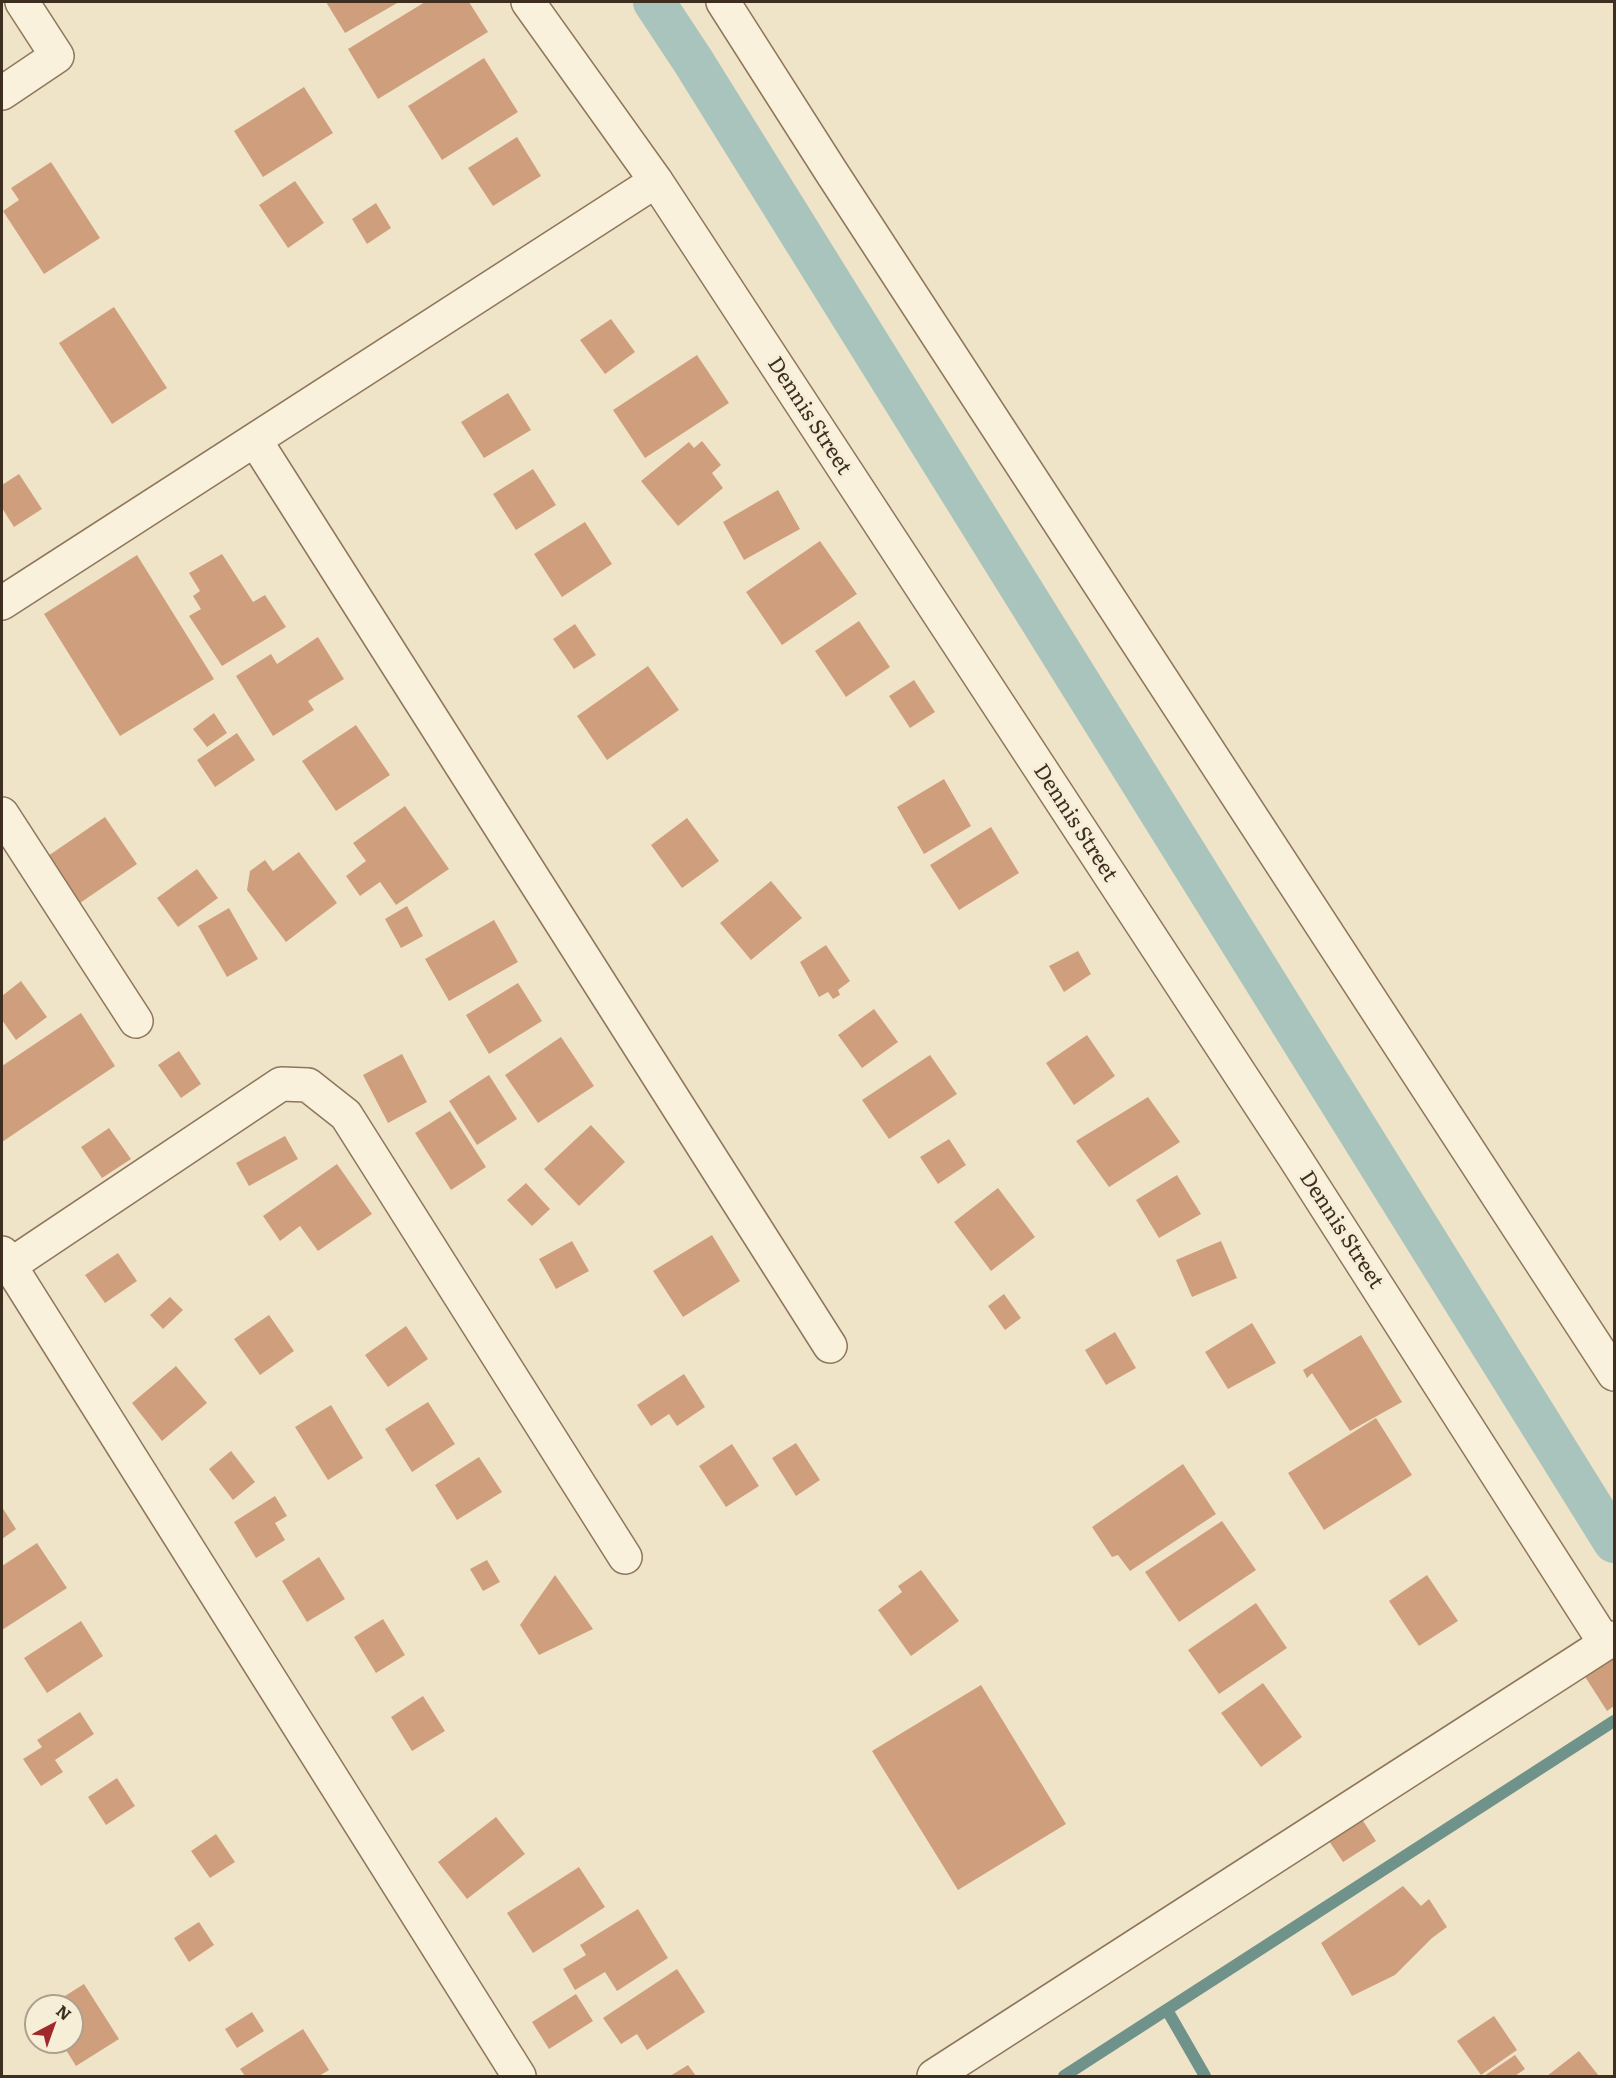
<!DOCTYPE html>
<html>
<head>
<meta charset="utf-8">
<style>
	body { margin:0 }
	#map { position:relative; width:1616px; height:2078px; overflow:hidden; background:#f0e4c8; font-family:Literata,serif }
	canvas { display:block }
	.frame { position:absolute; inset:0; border:3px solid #3d2e20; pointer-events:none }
	.north { position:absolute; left:24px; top:1994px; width:60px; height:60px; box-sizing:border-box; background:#f7eed8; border:2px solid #ada18e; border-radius:50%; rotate:41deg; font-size:16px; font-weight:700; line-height:24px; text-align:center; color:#3d2e20 }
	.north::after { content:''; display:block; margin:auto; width:21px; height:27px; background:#9e2a2b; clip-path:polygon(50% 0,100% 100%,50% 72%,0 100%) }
</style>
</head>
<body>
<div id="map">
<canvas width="1616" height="2078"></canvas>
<div class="frame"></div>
<div class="north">N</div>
</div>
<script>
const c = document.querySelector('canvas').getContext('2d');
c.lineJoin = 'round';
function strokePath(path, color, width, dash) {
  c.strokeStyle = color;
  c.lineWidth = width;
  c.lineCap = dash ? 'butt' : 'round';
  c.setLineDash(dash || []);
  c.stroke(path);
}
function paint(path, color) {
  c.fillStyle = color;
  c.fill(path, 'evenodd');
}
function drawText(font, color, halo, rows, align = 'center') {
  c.font = font + ' Literata,serif';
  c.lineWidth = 6;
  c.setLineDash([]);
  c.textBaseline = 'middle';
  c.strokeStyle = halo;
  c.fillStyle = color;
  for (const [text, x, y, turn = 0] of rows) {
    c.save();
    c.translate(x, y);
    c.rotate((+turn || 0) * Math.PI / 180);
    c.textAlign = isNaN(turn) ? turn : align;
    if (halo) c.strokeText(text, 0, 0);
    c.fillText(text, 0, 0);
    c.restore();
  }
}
strokePath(new Path2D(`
	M1167,2010l38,66
	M1064,2076l550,-355`), '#6f938a', 12);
strokePath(new Path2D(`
	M654,2l39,59 921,1481`), '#a9c4bc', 42);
paint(new Path2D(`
	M326,2h73l-54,31z
	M425,2h44l19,30 -110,67 -30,-50z
	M484,58l34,54 -76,48 -34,-54z
	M304,87l29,46 -70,44 -29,-46z
	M517,137l24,39 -48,30 -25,-38z
	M51,162l49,76 -56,36 -41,-63 16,-11 -8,-12z
	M295,181l29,42 -36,25 -29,-43z
	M376,203l15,25 -24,16 -15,-25z
	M114,307l53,81 -55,36 -53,-81z
	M611,319l24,33 -30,22 -25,-34z
	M697,355l32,48 -84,55 -32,-48z
	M508,393l23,37 -47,28 -23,-36z
	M702,441l19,24 -9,8 11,15 -45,38 -37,-45 48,-39 5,6z
	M533,469l23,36 -40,25 -23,-36z
	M19,474l23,35 -28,18 -12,-19v-23z
	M778,490l22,39 -56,31 -21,-38z
	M585,522l27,42 -50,33 -28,-43z
	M820,541l37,53 -75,51 -36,-53z
	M222,554l31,48 12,-7 21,32 -64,39 -33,-50 12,-7 -8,-13 7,-5 -11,-18z
	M137,555l77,124 -94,57 -76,-122z
	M859,621l31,46 -44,30 -31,-46z
	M575,624l21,31 -22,14 -21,-30z
	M318,637l26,42 -36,22 6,9 -41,26 -37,-60 35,-22 6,10z
	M648,666l31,44 -72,50 -30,-44z
	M914,680l21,32 -25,16 -21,-32z
	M214,713l13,20 -20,14 -14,-18z
	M356,725l34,50 -54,36 -34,-50z
	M237,733l18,27 -40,27 -18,-27z
	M944,779l27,47 -47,28 -27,-47z
	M405,806l44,63 -53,36 -16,-23 -20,14 -14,-20 20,-15 -13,-18z
	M105,817l32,47 -57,39 -32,-47z
	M687,818l32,43 -37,27 -31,-43z
	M991,827l28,46 -60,37 -29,-45z
	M299,852l38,51 -51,39 -39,-52 3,-19 15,-11 8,11z
	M197,869l21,29 -40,29 -21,-29z
	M771,881l31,37 -51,42 -31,-37z
	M407,906l16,30 -22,12 -16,-29z
	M229,908l29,51 -31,18 -29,-51z
	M494,920l24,42 -69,39 -24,-42z
	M826,945l24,36 -12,9 2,5 -7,4 -5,-7 -9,5 -19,-35z
	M1078,951l13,23 -27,18 -15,-26z
	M21,981l26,36 -31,23 -14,-20v-24z
	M518,983l24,38 -53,33 -23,-39z
	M874,1009l24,33 -36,26 -24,-33z
	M81,1013l34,53 -113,76v-76z
	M1087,1035l28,41 -41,29 -28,-42z
	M561,1037l33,49 -56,37 -33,-48z
	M179,1051l22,33 -20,14 -23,-33z
	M402,1054l25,48 -39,21 -25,-48z
	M930,1055l27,39 -68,45 -27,-39z
	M489,1075l28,44 -40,26 -28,-44z
	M1148,1097l32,45 -71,45 -33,-46z
	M450,1111l36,56 -35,23 -36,-57z
	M591,1125l34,37 -46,44 -35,-37z
	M109,1128l22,31 -29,19 -21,-31z
	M285,1136l13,23 -49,27 -13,-23z
	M949,1139l17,26 -28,19 -18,-27z
	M337,1164l35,50 -54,37 -18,-25 -20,15 -17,-25z
	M1177,1175l24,39 -42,24 -23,-38z
	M526,1183l24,26 -18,17 -25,-26z
	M998,1188l37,49 -44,34 -37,-49z
	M712,1235l28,46 -57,36 -30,-46z
	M572,1241l17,30 -33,18 -17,-30z
	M1221,1241l16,37 -45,19 -16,-37z
	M118,1253l19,28 -32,22 -20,-28z
	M1004,1294l17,24 -16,12 -17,-24z
	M170,1297l13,13 -20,19 -13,-14z
	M269,1315l25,36 -34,24 -26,-36z
	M1252,1323l24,40 -48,26 -23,-37z
	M406,1326l22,33 -40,28 -23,-32z
	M1115,1332l21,36 -30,17 -21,-35z
	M1361,1335l41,67 -52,29 -38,-58 -5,5 -4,-8z
	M176,1366l31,37 -45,38 -30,-38z
	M684,1374l21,33 -28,19 -8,-12 -18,12 -14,-21z
	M428,1402l27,42 -43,28 -27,-43z
	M331,1405l32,53 -35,22 -33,-53z
	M1376,1418l36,57 -88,55 -36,-57z
	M796,1443l24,37 -24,16 -24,-38z
	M732,1444l27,42 -33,21 -27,-41z
	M231,1451l24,31 -22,18 -24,-31z
	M479,1457l23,35 -45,28 -22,-35z
	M1183,1464l33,50 -86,57 -12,-16 -6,2 -20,-30z
	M275,1496l12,20 -12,7 10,17 -29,18 -22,-36z
	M2,1507l14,22 -14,10z
	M1222,1521l34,49 -77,52 -34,-50z
	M37,1543l30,45 -65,42v-64z
	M319,1557l26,42 -38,23 -25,-41z
	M487,1560l13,22 -17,9 -13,-22z
	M921,1570l38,51 -48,35 -33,-46 24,-18 -4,-6z
	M555,1575l38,54 -54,26 -19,-30z
	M1427,1575l31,46 -39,25 -30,-45z
	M1256,1603l31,45 -68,46 -31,-44z
	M383,1619l22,36 -29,18 -22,-36z
	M81,1621l22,35 -56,37 -23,-35z
	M1614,1652v54l-7,5 -25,-39z
	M1263,1683l39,54 -41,30 -40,-54z
	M981,1685l85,139 -108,66 -86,-139z
	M423,1696l22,35 -33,20 -21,-34z
	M80,1712l14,22 -39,26 8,12 -22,14 -18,-27 19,-12 -5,-7z
	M117,1778l18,28 -29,19 -18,-28z
	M1358,1813l18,28 -33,21 -18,-27z
	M496,1817l29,37 -58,45 -29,-37z
	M216,1834l19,28 -25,16 -19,-27z
	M579,1867l26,40 -72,46 -26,-40z
	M1403,1886l18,20 8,-7 18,28 -15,11 -37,37 -43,21 -31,-53z
	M638,1909l30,49 -51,33 -12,-19 -30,18 -12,-21 23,-14 -6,-10z
	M199,1922l15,23 -25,17 -15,-24z
	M677,1969l28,43 -58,38 -10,-16 -16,10 -18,-26z
	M84,1984l35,55 -43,27 -15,-24h11v-36h-23z
	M576,1994l17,27 -44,28 -17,-27z
	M252,2012l12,19 -27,17 -12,-19z
	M1494,2016l23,34 -36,25 -24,-34z
	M303,2029l26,41 -10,6h-74l-5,-7z
	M1579,2051l20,25h-52z
	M1515,2055l10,14 -10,7h-31z
	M688,2065l8,11h-26z`), '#cf9f7d');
const minor = new Path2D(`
	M528,2l128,179 639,977 310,485
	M723,2l109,171 782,1201
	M2,93l55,-37 -35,-54
	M255,440l575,906
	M2,603l654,-422
	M2,814l134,207
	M2,1253l517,823
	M9,1266l272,-182 27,1 38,30 279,442
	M934,2076l680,-438`);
strokePath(minor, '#8d765c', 36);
strokePath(minor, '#faf1dc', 33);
drawText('21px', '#3d2e20', '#f7eed8', [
	["Dennis Street",809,416,57],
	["Dennis Street",1075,823,57],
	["Dennis Street",1341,1230,57]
]);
</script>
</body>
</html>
